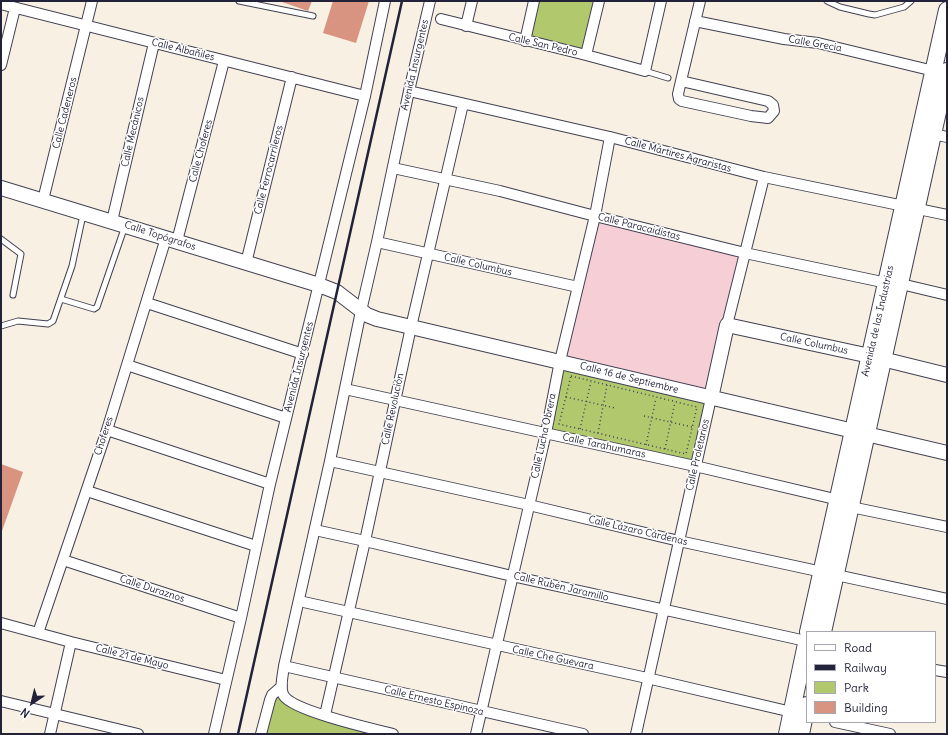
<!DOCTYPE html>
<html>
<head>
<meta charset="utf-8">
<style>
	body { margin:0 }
	#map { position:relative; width:948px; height:735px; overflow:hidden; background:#f8f0e2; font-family:Delius,sans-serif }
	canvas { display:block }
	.frame { position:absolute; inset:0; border:2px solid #22223b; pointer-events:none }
	.legend { position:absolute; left:806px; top:631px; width:130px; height:92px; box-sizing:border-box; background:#fff; border:1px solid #a7a7b1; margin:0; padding:5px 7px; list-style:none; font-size:12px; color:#22223b }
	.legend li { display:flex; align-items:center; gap:8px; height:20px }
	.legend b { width:20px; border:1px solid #a7a7b1 }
	.north { position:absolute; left:12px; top:683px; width:40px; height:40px; -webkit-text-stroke:3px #fff; paint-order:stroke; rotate:215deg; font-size:11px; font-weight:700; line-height:16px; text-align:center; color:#22223b }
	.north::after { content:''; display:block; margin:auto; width:14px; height:18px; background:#22223b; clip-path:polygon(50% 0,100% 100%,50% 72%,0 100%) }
</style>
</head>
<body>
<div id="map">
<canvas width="948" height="735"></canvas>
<div class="frame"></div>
<ul class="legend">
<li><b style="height:5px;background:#fff"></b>Road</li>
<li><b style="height:5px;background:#22223b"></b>Railway</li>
<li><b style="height:11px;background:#b1c86d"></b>Park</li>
<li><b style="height:11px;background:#d89480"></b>Building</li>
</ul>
<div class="north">N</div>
</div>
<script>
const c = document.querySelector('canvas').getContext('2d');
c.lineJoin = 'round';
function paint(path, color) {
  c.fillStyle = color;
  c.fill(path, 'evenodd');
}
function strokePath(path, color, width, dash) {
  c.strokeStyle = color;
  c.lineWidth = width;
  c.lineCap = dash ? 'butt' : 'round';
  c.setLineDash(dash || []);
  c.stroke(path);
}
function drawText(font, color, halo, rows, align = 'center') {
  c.font = font + ' Delius,sans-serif';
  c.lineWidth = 3;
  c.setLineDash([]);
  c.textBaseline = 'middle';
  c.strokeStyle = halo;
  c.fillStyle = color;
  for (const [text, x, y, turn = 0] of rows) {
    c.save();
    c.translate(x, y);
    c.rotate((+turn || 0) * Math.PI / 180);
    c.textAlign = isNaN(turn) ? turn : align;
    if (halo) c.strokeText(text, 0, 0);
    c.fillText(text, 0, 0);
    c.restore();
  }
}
paint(new Path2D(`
	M595,216l144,41 -28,141 -151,-37z`), '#f6cfd6');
paint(new Path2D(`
	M534,1h65l-13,54 -61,-14z
	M560,361l151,37 -16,68 -149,-33z
	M282,692l43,23 78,19h-142l9,-34z`), '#b1c86d');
paint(new Path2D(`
	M282,1h30l-4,10 -26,-9z
	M333,1h36l-13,42 -33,-10z
	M1,464l22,8 -21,59h-1z`), '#d89480');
const lane = new Path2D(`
	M239,1l74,15
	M827,1l13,6 29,7 6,1 29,-8 7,-6
	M645,71l23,7
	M1,239l20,15 -8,41
	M61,299l33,10 3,-2 28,-81
	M1,326l17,-5 30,3 5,-3 19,-55 11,-51`);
const street = new Path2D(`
	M1,4l364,92
	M441,19l145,36 59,16 16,-70
	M695,21l89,18 34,4 120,29
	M466,26l6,-25
	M525,41l9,-40
	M586,55l13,-54
	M1,65l14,-57
	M681,81l87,20 5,4 1,6 -6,7 -17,-2 -69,-15 -3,-2 -1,-5 3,-13 19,-80
	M409,91l201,46 154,40 183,38
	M933,134l14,3
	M393,168l107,23 95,25 150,37 142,30
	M43,200l49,-199
	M112,221l42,-178
	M177,241l47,-180
	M377,242l201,45
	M246,263l46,-186
	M901,284l46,11
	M147,303l156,51
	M727,325l37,-148
	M127,365l159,53
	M345,389l350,77 144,34
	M107,430l163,54
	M330,461l199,44 150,36 268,58
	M87,491l169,55
	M851,507l96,20
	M315,530l50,11 147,35 294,65
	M63,560l178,58
	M299,601l348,77 149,35
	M1,623l70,19 155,38
	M38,633l69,-203 59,-192
	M284,666l299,68
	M935,670l12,2
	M1,701l137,33
	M325,715l40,-174 46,-214 52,-223
	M835,722l55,12
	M50,734l21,-92
	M214,734l27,-116 29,-134 95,-388 20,-95
	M261,734l9,-34 2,-5 10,-9
	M393,734c-20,-5 -99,-23 -109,-38 -5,-7 -1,-21 0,-30l46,-205 31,-150 16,-69 32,-151 21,-90
	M476,734l70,-301 14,-72 35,-145 15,-79
	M636,734l75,-336`);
const secondary = new Path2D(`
	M1,188l318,97 18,7 30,23 10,4 570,134
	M711,398l16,-73 143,31 77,19`);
const primary = new Path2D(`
	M808,632l139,-622
	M823,632l124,-561
	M787,734l20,-95
	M801,734l6,-29`);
strokePath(lane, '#424154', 7);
strokePath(street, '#424154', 12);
strokePath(secondary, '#424154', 16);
strokePath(primary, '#424154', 18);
strokePath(new Path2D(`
	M571,376l126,31 -11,47 -127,-30z
	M566,397l49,11
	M644,416l48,11
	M580,429l11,-47
	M598,433l9,-48
	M646,445l10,-47
	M665,449l10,-47`), '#424154', 1.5, [1, 3]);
strokePath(lane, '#fff', 5);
strokePath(street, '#fff', 10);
strokePath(secondary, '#fff', 14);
strokePath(primary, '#fff', 16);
strokePath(new Path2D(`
	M238,734l164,-733`), '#22223b', 2.5);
drawText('10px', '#22223b', '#fff', [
	["Calle Grecia",815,44,10],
	["Calle San Pedro",543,45,13],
	["Calle Albañiles",183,50,14],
	["Avenida Insurgentes",415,65,-77],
	["Calle Cadeneros",65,113,-76],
	["Calle Mecánicos",133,132,-77],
	["Calle Choferes",201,151,-75],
	["Calle Mártires Agraristas",678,155,15],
	["Calle Ferrocarrileros",269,170,-76],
	["Calle Paracaidistas",639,227,14],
	["Calle Topógrafos",160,236,18],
	["Calle Columbus",478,265,13],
	["Avenida de las Industrias",878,321,-77],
	["Calle Columbus",814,344,12],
	["Avenida Insurgentes",299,367,-76],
	["Calle 16 de Septiembre",629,378,14],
	["Calle Revolución",393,409,-78],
	["Choferes",104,436,-72],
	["Calle Lucha Obrera",544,436,-78],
	["Calle Tarahumaras",604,446,12],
	["Calle Proletarios",698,455,-77],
	["Calle Lázaro Cárdenas",638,531,13],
	["Calle Rubén Jaramillo",561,587,13],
	["Calle Duraznos",152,589,18],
	["Calle 21 de Mayo",132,657,14],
	["Calle Che Guevara",553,658,12],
	["Calle Ernesto Espinoza",434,701,13]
]);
</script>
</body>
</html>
